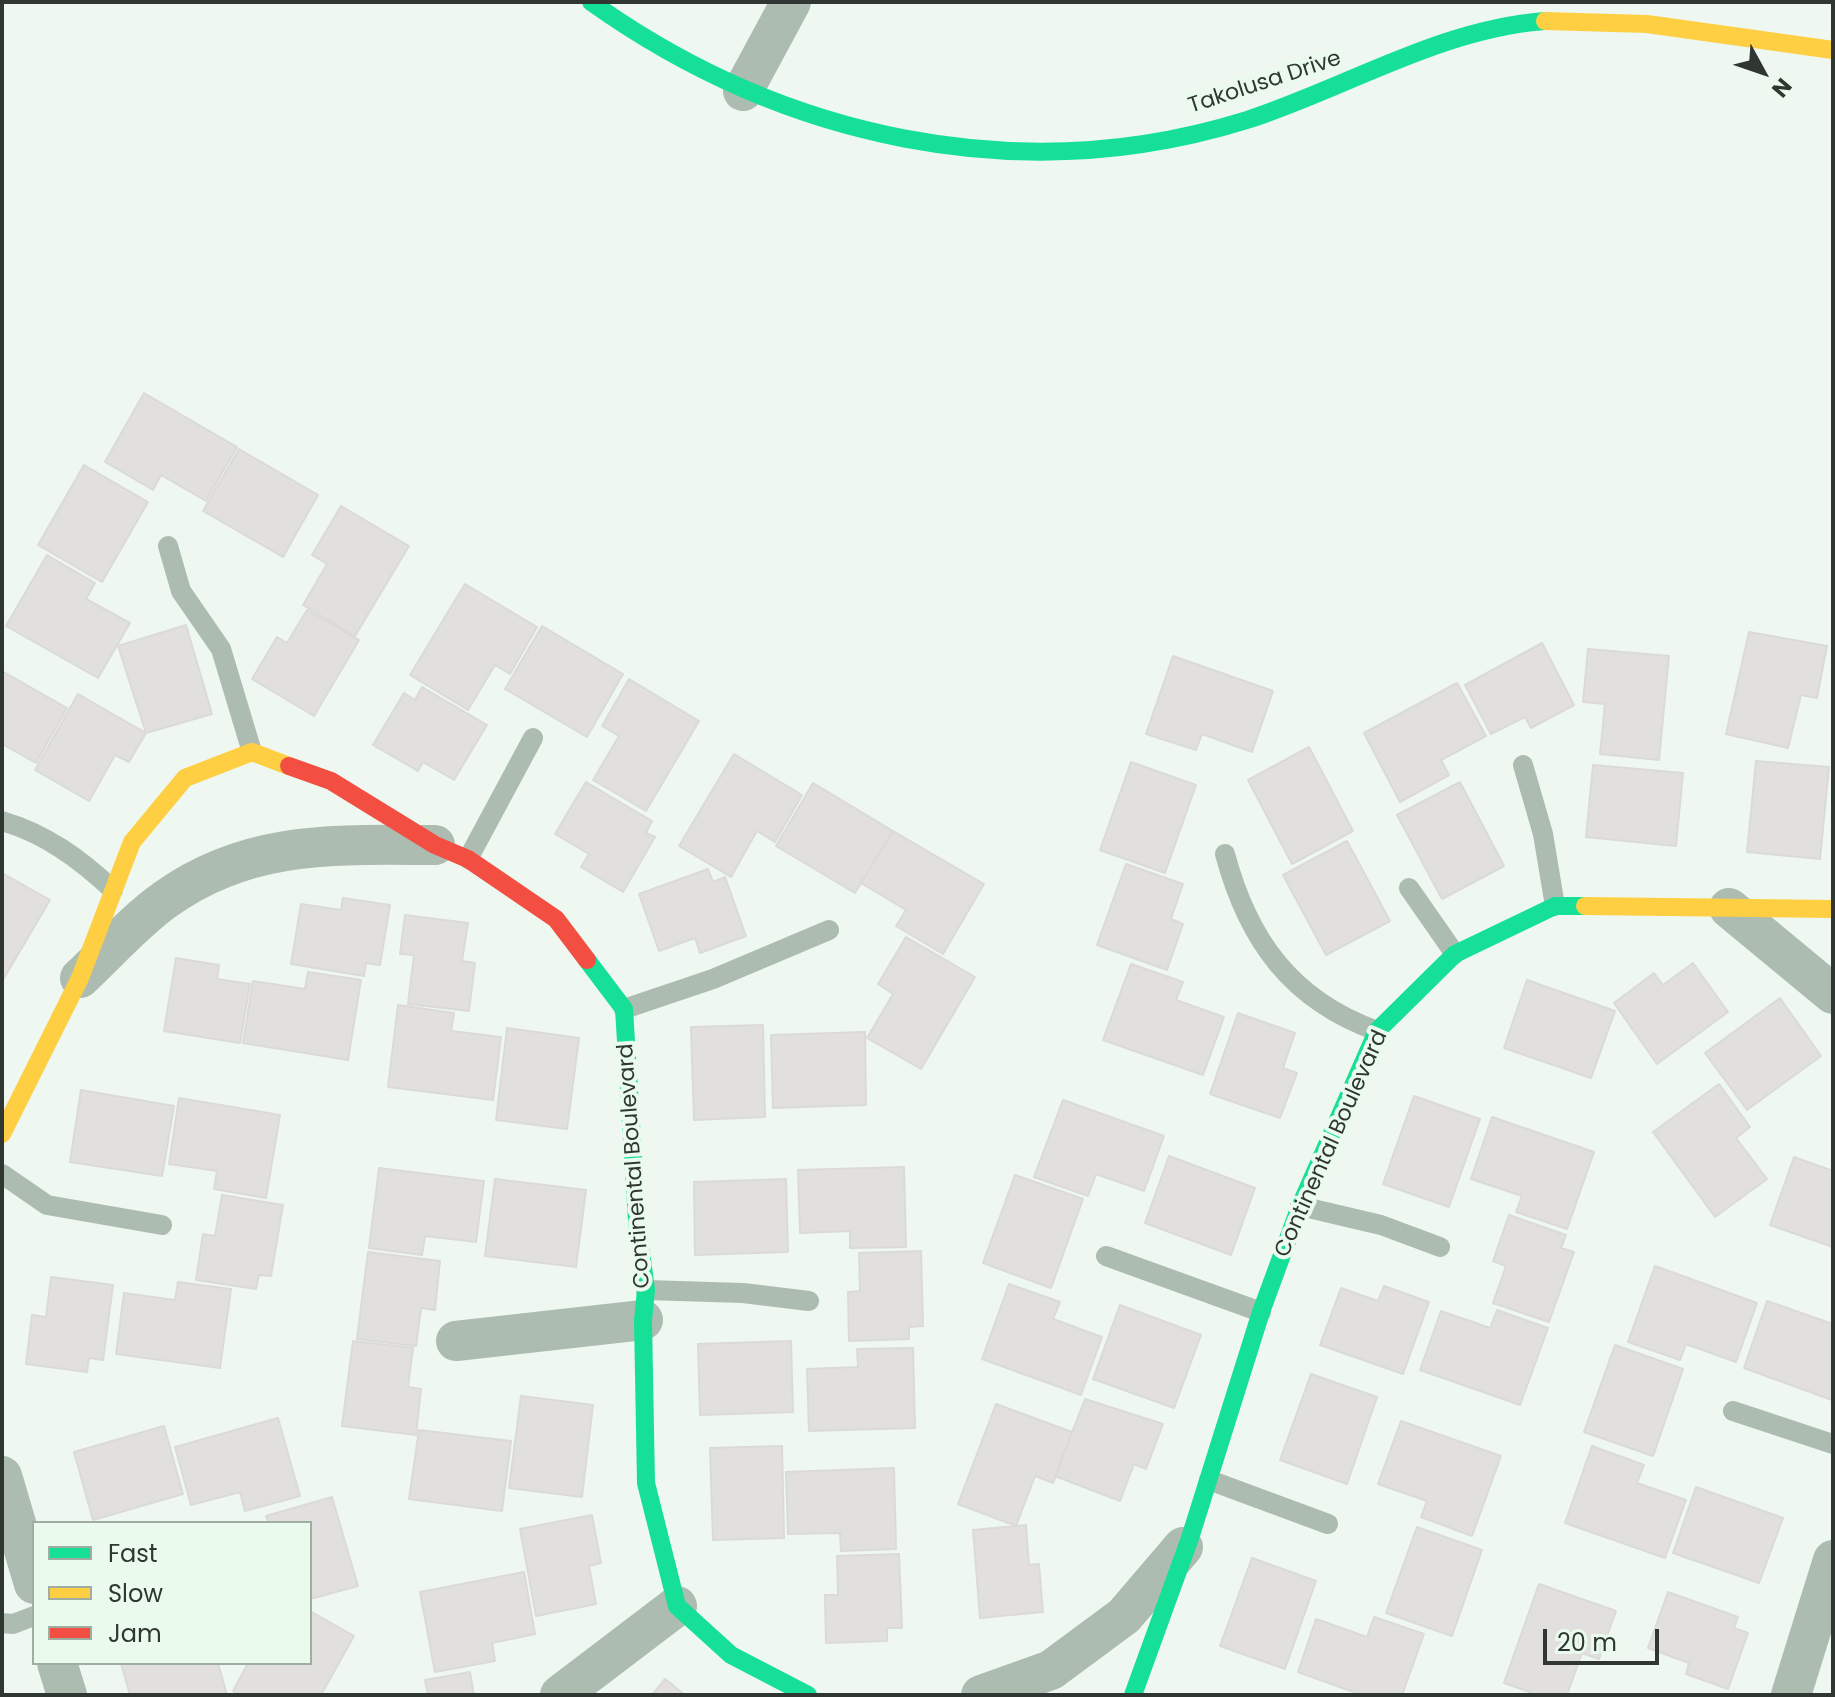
<!DOCTYPE html>
<html>
<head>
<meta charset="utf-8">
<style>
	body { margin:0 }
	#map { position:relative; width:1835px; height:1697px; overflow:hidden; background:#eef7f0; font-family:Poppins,sans-serif }
	canvas { display:block }
	.frame { position:absolute; inset:0; border:4px solid #303732; pointer-events:none }
	.legend { position:absolute; left:32px; top:1521px; width:280px; height:144px; box-sizing:border-box; background:#eafbee; border:2px solid #a0ada3; margin:0; padding:10px 14px; list-style:none; font-size:24px; color:#303732 }
	.legend li { display:flex; align-items:center; gap:16px; height:40px }
	.legend b { width:40px; border:2px solid #a0ada3 }
	.north { position:absolute; left:1723px; top:32px; width:80px; height:80px; -webkit-text-stroke:6px #eafbee; paint-order:stroke; rotate:130deg; font-size:22px; font-weight:700; line-height:32px; text-align:center; color:#303732 }
	.north::after { content:''; display:block; margin:auto; width:28px; height:36px; background:#303732; clip-path:polygon(50% 0,100% 100%,50% 72%,0 100%) }
	.scale { position:absolute; left:1543px; top:1629px; width:116px; height:36px; box-sizing:border-box; border:4px solid #303732; border-top:0; padding-left:10px; font-size:24px; line-height:28px; white-space:nowrap; color:#303732; -webkit-text-stroke:6px #eafbee; paint-order:stroke }
</style>
</head>
<body>
<div id="map">
<canvas width="1835" height="1697"></canvas>
<div class="frame"></div>
<ul class="legend">
<li><b style="height:10px;background:#16e098"></b>Fast</li>
<li><b style="height:10px;background:#ffcf43"></b>Slow</li>
<li><b style="height:10px;background:#f24e42"></b>Jam</li>
</ul>
<div class="north">N</div>
<div class="scale">20 m</div>
</div>
<script>
const c = document.querySelector('canvas').getContext('2d');
c.lineJoin = 'round';
function paint(path, color) {
  c.fillStyle = color;
  c.fill(path, 'evenodd');
}
function strokePath(path, color, width, dash) {
  c.strokeStyle = color;
  c.lineWidth = width;
  c.lineCap = dash ? 'butt' : 'round';
  c.setLineDash(dash || []);
  c.stroke(path);
}
function drawText(font, color, halo, rows, align = 'center') {
  c.font = font + ' Poppins,sans-serif';
  c.lineWidth = 8;
  c.setLineDash([]);
  c.textBaseline = 'middle';
  c.strokeStyle = halo;
  c.fillStyle = color;
  for (const [text, x, y, turn = 0] of rows) {
    c.save();
    c.translate(x, y);
    c.rotate((+turn || 0) * Math.PI / 180);
    c.textAlign = isNaN(turn) ? turn : align;
    if (halo) c.strokeText(text, 0, 0);
    c.fillText(text, 0, 0);
    c.restore();
  }
}
const building = new Path2D(`
	M144,393l93,54 -31,54 -45,-26 -8,15 -48,-28z
	M239,449l79,46 -35,62 -80,-46z
	M84,465l64,37 -46,80 -64,-37z
	M341,506l68,40 -54,90 -52,-31 24,-41 -15,-9z
	M47,555l48,28 -9,16 44,24 -32,55 -92,-52z
	M465,584l72,43 -27,47 -15,-9 -27,45 -58,-35z
	M307,610l52,30 -45,76 -62,-37 25,-42 10,6z
	M186,625l26,89 -66,19 -28,-87z
	M542,626l81,48 -36,63 -82,-48z
	M1749,632l78,14 -10,52 -16,-3 -13,53 -62,-14z
	M1542,643l32,62 -43,23 -6,-11 -34,17 -26,-49z
	M1588,649l81,7 -10,104 -59,-6 5,-50 -22,-2z
	M1173,656l100,35 -21,61 -50,-18 -6,16 -50,-16z
	M2,671l65,37 -31,55 -34,-19z
	M629,679l70,42 -53,90 -53,-31 26,-44 -17,-10z
	M1457,683l29,53 -45,24 8,15 -49,27 -36,-69z
	M422,687l65,38 -33,55 -31,-18 -5,9 -45,-26 31,-52 11,7z
	M78,694l68,39 -17,29 -14,-7 -26,46 -54,-31z
	M1309,747l44,84 -61,33 -44,-84z
	M734,754l68,41 -27,47 -18,-11 -26,46 -52,-31z
	M1756,761l73,6 -9,92 -73,-7z
	M1131,762l65,23 -31,88 -65,-23z
	M1593,765l90,8 -7,73 -90,-9z
	M586,782l66,39 -6,12 9,4 -32,55 -42,-25 8,-13 -34,-20z
	M1460,782l44,84 -62,33 -45,-84z
	M813,783l80,48 -38,62 -79,-47z
	M893,831l91,53 -41,70 -47,-28 10,-16 -45,-27z
	M1347,841l43,80 -64,34 -43,-80z
	M1126,864l57,20 -12,35 12,5 -16,46 -70,-25z
	M708,869l5,13 12,-5 21,59 -46,17 -5,-15 -36,13 -20,-57z
	M2,873l48,27 -47,80h-1z
	M343,898l47,7 -10,60 -14,-2 -2,13 -73,-12 10,-60 40,6z
	M405,915l63,8 -6,38 13,2 -6,48 -61,-7 6,-49 -14,-1z
	M906,937l69,40 -54,92 -54,-31 26,-44 -15,-10z
	M176,958l43,7 -2,14 33,5 -10,59 -76,-12z
	M1693,963l35,49 -71,52 -43,-61 40,-30 9,12z
	M1131,964l52,18 -7,18 48,17 -21,58 -100,-35z
	M308,972l53,8 -13,80 -105,-17 10,-62 52,8z
	M1527,980l88,31 -24,67 -87,-30z
	M1780,998l41,58 -74,54 -42,-57z
	M398,1005l56,8 -3,18 50,6 -8,63 -105,-13z
	M1238,1013l57,20 -12,35 14,5 -17,45 -70,-24z
	M763,1025l2,92 -71,3 -3,-93z
	M507,1028l72,10 -12,91 -71,-9z
	M865,1032l1,73 -93,3 -2,-73z
	M1719,1084l31,43 -14,11 31,41 -52,38 -62,-85z
	M81,1090l93,16 -12,70 -92,-14z
	M1414,1096l66,23 -31,88 -66,-23z
	M179,1098l101,17 -14,83 -52,-9 3,-18 -48,-7z
	M1063,1100l101,36 -20,55 -48,-17 -8,22 -54,-19z
	M1492,1117l102,35 -27,77 -51,-17 6,-16 -51,-17z
	M1169,1156l86,32 -24,67 -86,-32z
	M1794,1157l39,14v76l-63,-22z
	M904,1167l2,80 -56,1v-17l-50,2 -2,-63z
	M379,1168l105,13 -8,61 -51,-6 -3,19 -53,-7z
	M1015,1175l68,24 -32,89 -68,-25z
	M495,1179l91,11 -10,77 -91,-11z
	M786,1179l2,73 -93,3 -1,-73z
	M222,1195l61,10 -12,71 -12,-1 -3,14 -60,-9 7,-46 12,2z
	M1509,1215l57,20 -5,13 13,4 -25,70 -56,-19 13,-37 -13,-5z
	M921,1251l2,75 -14,1v12l-60,2 -1,-49 12,-1 -1,-38z
	M368,1252l72,9 -5,49 -14,-2 -5,38 -59,-7z
	M1655,1266l102,37 -21,59 -50,-18 -6,16 -52,-18z
	M51,1277l62,8 -10,75 -14,-2 -2,14 -61,-8 6,-49 14,2z
	M178,1282l53,7 -11,79 -104,-14 8,-61 51,7z
	M1009,1284l51,18 -7,17 49,18 -21,58 -99,-36z
	M1384,1286l45,16 -26,72 -83,-29 21,-57 37,13z
	M1767,1301l66,23 -1,76 -88,-32z
	M1120,1305l81,30 -27,73 -81,-29z
	M1497,1310l51,18 -28,77 -100,-35 21,-59 49,17z
	M353,1341l60,7 -5,39 13,2 -5,46 -74,-9z
	M791,1341l2,71 -93,3 -2,-71z
	M1615,1345l68,24 -30,87 -69,-24z
	M913,1348l2,80 -106,3 -2,-62 51,-2 -1,-18z
	M1311,1374l66,23 -30,87 -67,-24z
	M521,1396l72,9 -11,92 -73,-9z
	M1085,1399l78,25 -17,45 -12,-5 -14,37 -65,-25z
	M996,1404l76,28 -19,51 -18,-7 -19,50 -58,-22z
	M278,1418l22,78 -55,15 -5,-19 -49,13 -16,-58z
	M1401,1421l100,35 -29,80 -51,-19 6,-16 -49,-17z
	M164,1426l19,68 -90,26 -19,-68z
	M419,1430l92,11 -9,70 -93,-12z
	M782,1446l2,92 -71,2 -3,-92z
	M1592,1446l52,19 -7,18 49,17 -21,58 -100,-35z
	M894,1468l2,81 -55,2 -1,-18 -52,1 -2,-62z
	M1696,1487l87,31 -24,65 -86,-30z
	M332,1497l26,89 -48,13v-76h-41l-3,-7z
	M592,1515l9,48 -12,3 7,38 -60,12 -16,-87z
	M1026,1525l3,40 10,-1 4,48 -63,6 -7,-88z
	M1417,1527l65,23 -30,86 -66,-23z
	M899,1554l3,74h-15v13l-61,2 -1,-48h13l-1,-39z
	M1252,1558l64,23 -31,88 -65,-23z
	M524,1572l11,62 -43,9 3,18 -60,11 -15,-80z
	M1539,1584l77,27 -17,48 -17,-6 -15,42h-29l-34,-12z
	M1668,1592l70,25 -4,11 14,5 -20,56 -42,-15 3,-11 -41,-15z
	M310,1611l44,25 -33,59h-80l-8,-4 15,-28h62z
	M1374,1617l50,17 -22,61h-40l-64,-23 18,-53 51,18z
	M121,1663h97l9,32h-97z
	M470,1672l4,23h-46l-3,-15z
	M665,1679l20,16h-33z`);
paint(building, '#e1e0de');
strokePath(building, '#dbdad8', 2);
strokePath(new Path2D(`
	M168,546l13,45 40,58 31,103
	M1523,765l20,69 12,72
	M2,821c44,13 78,38 111,69
	M1225,854c23,86 66,146 152,177
	M468,859l65,-121
	M1409,888l46,66
	M624,1009l89,-30 116,-49
	M2,1174l45,31 115,20
	M1300,1206l81,19 59,22
	M1106,1256l155,56
	M646,1290l97,3 66,8
	M1733,1411l100,33
	M1209,1480l119,44
	M2,1623l11,1 21,-8`), '#adbcb0', 20);
strokePath(new Path2D(`
	M743,91l48,-89
	M1729,908l104,86
	M80,978c28,-26 55,-57 86,-79 84,-60 171,-54 269,-54
	M456,1341l187,-21
	M2,1476l32,108
	M57,1663l10,32
	M560,1695l117,-89
	M981,1695l70,-25 73,-54 59,-69
	M1791,1695l42,-135`), '#adbcb0', 40);
strokePath(new Path2D(`
	M591,2c191,136 428,189 656,118 99,-32 192,-91 298,-99
	M587,960l37,49 13,212 9,69 -3,30 3,163 31,123 54,49 77,40
	M1133,1695l57,-157 71,-226 39,-106 77,-175 78,-77 100,-48h30`), '#16e098', 18);
strokePath(new Path2D(`
	M1545,21l102,3 186,26
	M1585,906l248,3
	M2,1134l78,-156 52,-136 53,-64 67,-26 37,14`), '#ffcf43', 18);
strokePath(new Path2D(`
	M289,766l42,15 104,64 33,14 88,60 31,41`), '#f24e42', 18);
drawText('22px', '#303732', '#eafbee', [
	["Takolusa Drive",1265,83,-18],
	["Continental Boulevard",1332,1144,-66],
	["Continental Boulevard",635,1166,-94]
]);
</script>
</body>
</html>
